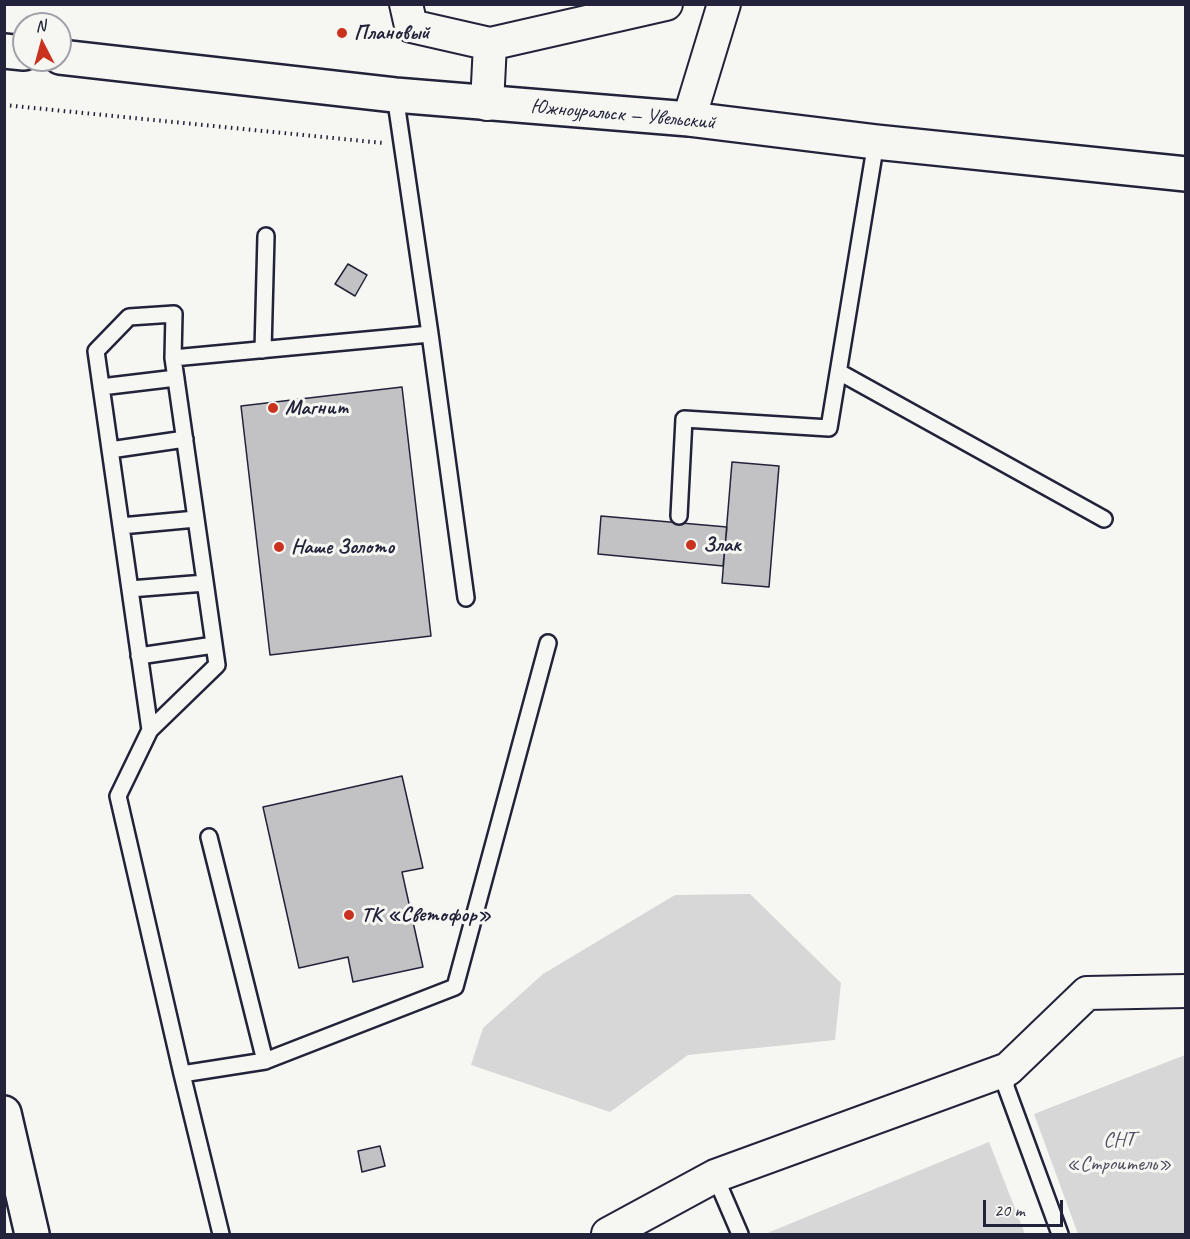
<!DOCTYPE html>
<html>
<head>
<meta charset="utf-8">
<style>
	body { margin:0 }
	#map { position:relative; width:1190px; height:1239px; overflow:hidden; background:#f6f6f2; font-family:Caveat,sans-serif }
	canvas { display:block }
	.frame { position:absolute; inset:0; border:6px solid #22223b; pointer-events:none }
	.north { position:absolute; left:12px; top:12px; width:60px; height:60px; box-sizing:border-box; background:#f6f6f2; border:2px solid #a1a1a9; border-radius:50%; rotate:354deg; font-size:16px; font-weight:700; line-height:24px; text-align:center; color:#22223b }
	.north::after { content:''; display:block; margin:auto; width:21px; height:27px; background:#c8321e; clip-path:polygon(50% 0,100% 100%,50% 72%,0 100%) }
	.scale { position:absolute; left:983px; top:1200px; width:80px; height:27px; box-sizing:border-box; border:3px solid #22223b; border-top:0; padding-left:8px; font-size:18px; line-height:21px; white-space:nowrap; color:#22223b; -webkit-text-stroke:4px #f6f6f2; paint-order:stroke }
</style>
</head>
<body>
<div id="map">
<canvas width="1190" height="1239"></canvas>
<div class="frame"></div>
<div class="north">N</div>
<div class="scale">20 m</div>
</div>
<script>
const c = document.querySelector('canvas').getContext('2d');
c.lineJoin = 'round';
function paint(path, color) {
  c.fillStyle = color;
  c.fill(path, 'evenodd');
}
function strokePath(path, color, width, dash) {
  c.strokeStyle = color;
  c.lineWidth = width;
  c.lineCap = dash ? 'butt' : 'round';
  c.setLineDash(dash || []);
  c.stroke(path);
}
function drawText(font, color, halo, rows, align = 'center') {
  c.font = font + ' Caveat,sans-serif';
  c.lineWidth = 6;
  c.setLineDash([]);
  c.textBaseline = 'middle';
  c.strokeStyle = halo;
  c.fillStyle = color;
  for (const [text, x, y, turn = 0] of rows) {
    c.save();
    c.translate(x, y);
    c.rotate((+turn || 0) * Math.PI / 180);
    c.textAlign = isNaN(turn) ? turn : align;
    if (halo) c.strokeText(text, 0, 0);
    c.fillText(text, 0, 0);
    c.restore();
  }
}
paint(new Path2D(`
	M750,894l91,89 -6,57 -147,15 -78,57 -139,-47 12,-37 60,-54 132,-79z
	M1185,1055v179h-107l-44,-120z
	M989,1142l36,92h-260z`), '#d7d7d7');
const building = new Path2D(`
	M348,264l19,11 -12,21 -20,-12z
	M402,387l29,249 -161,19 -29,-249z
	M732,462l47,4 -10,121 -47,-4z
	M601,516l126,11 -4,39 -125,-12z
	M402,776l21,92 -21,4 21,95 -70,15 -5,-25 -49,11 -36,-161z
	M380,1146l5,20 -23,6 -4,-21z`);
paint(building, '#c2c2c4');
strokePath(building, '#22223b', 1.5);
const lane = new Path2D(`
	M430,334l36,264
	M263,350l3,-114
	M839,372l265,147
	M101,387l75,-9
	M110,450l75,-11
	M679,516l5,-97 145,9 47,-286
	M121,526l75,-7
	M130,589l75,-6
	M139,656l75,-11
	M150,730l-54,-379 33,-34 45,-3 -1,44
	M265,1061l190,-74 93,-344
	M1008,1069l-2,18 54,147
	M182,1074l83,-13 -56,-224
	M715,1176l25,58
	M221,1234l-39,-160 -64,-278 32,-66 67,-65 -44,-307 257,-24 -35,-239`);
const street = new Path2D(`
	M406,4l5,22 79,18 176,-40
	M487,104l3,-60
	M689,119l35,-115
	M608,1234l107,-58 293,-107 79,-76 99,-2`);
const secondary = new Path2D(`
	M4,51l20,2
	M60,57l335,38 294,24 187,23 310,32`);
const highway = new Path2D(`
	M4,1113l28,121`);
strokePath(lane, '#22223b', 20);
strokePath(street, '#22223b', 36);
strokePath(secondary, '#22223b', 38);
strokePath(highway, '#22223b', 38);
strokePath(new Path2D(`
	M4,105l379,38`), '#22223b', 4, [1.5, 4.5]);
strokePath(lane, '#f6f6f2', 15);
strokePath(street, '#f6f6f2', 32);
strokePath(secondary, '#f6f6f2', 33);
strokePath(highway, '#f6f6f2', 33);
for (const [x, y, r, color] of [
	[342,33,6,"#c8321e"],
	[273,408,6,"#c8321e"],
	[691,545,6,"#c8321e"],
	[279,547,6,"#c8321e"],
	[349,915,6,"#c8321e"]
]) {
  const dot = new Path2D();
  dot.arc(x, y, r, 0, 2 * Math.PI);
  c.fillStyle = color;
  c.fill(dot);
  strokePath(dot, '#f6f6f2', 2);
}
drawText('bold 21px', '#22223b', '#f6f6f2', [
	["Плановый",354,33],
	["Магнит",285,408],
	["Злак",703,545],
	["Наше Золото",291,547],
	["ТК «Светофор»",361,915]
], 'left');
drawText('21px', '#22223b', '#f6f6f2', [
	["Южноуральск — Увельский",623,115,5]
]);
drawText('21px', '#4f4f62', '#f6f6f2', [
	["СНТ",1119,1140],
	["«Строитель»",1119,1164]
]);
</script>
</body>
</html>
